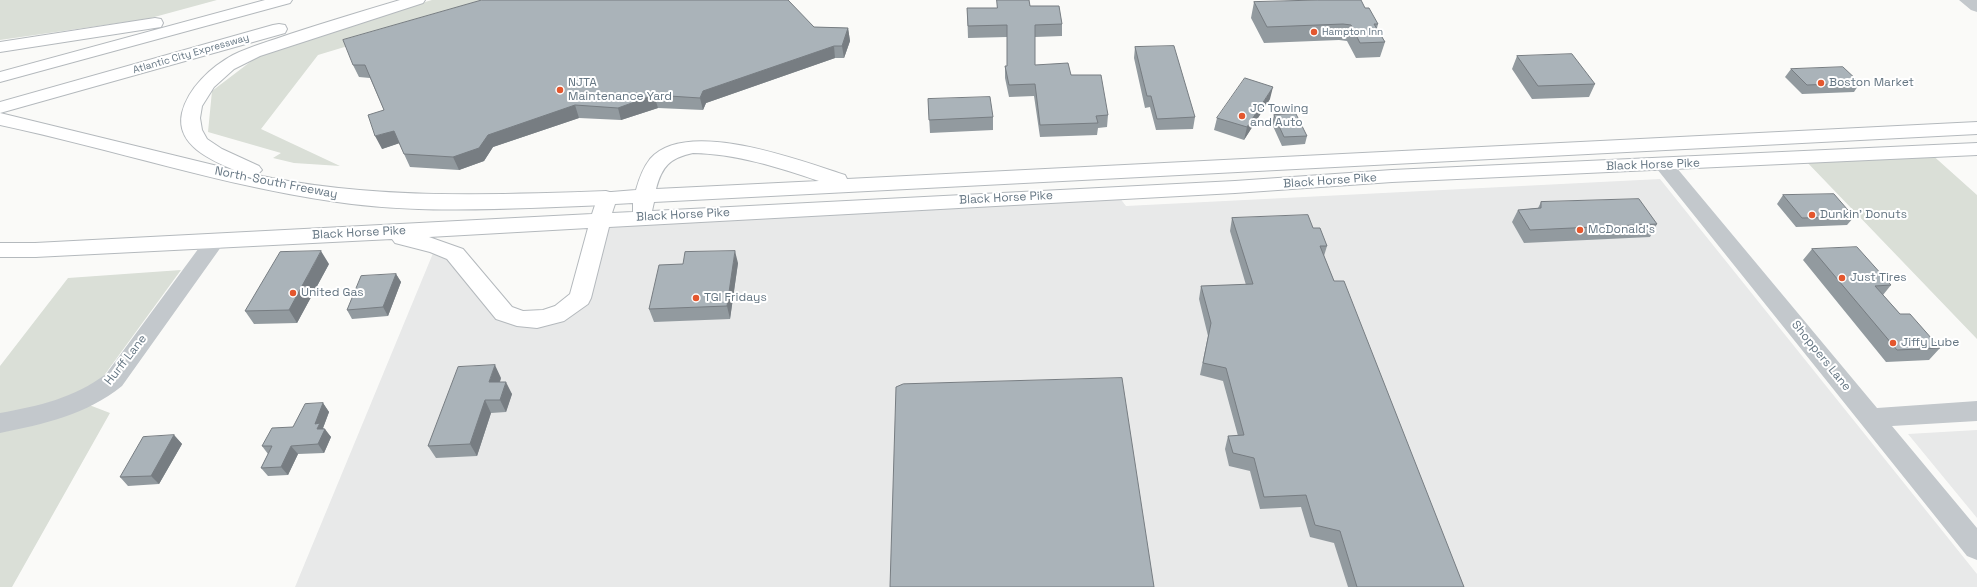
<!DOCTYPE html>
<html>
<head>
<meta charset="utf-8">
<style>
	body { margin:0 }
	canvas { display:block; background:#fafaf8 }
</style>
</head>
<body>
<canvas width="1977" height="587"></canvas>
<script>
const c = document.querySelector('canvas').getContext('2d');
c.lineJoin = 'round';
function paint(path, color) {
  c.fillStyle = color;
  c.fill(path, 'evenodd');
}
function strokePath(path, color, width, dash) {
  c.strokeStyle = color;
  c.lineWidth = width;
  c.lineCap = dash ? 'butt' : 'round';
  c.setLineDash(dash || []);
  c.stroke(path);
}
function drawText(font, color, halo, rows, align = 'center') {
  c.font = font + ' "Space Grotesk",sans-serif';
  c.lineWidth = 4;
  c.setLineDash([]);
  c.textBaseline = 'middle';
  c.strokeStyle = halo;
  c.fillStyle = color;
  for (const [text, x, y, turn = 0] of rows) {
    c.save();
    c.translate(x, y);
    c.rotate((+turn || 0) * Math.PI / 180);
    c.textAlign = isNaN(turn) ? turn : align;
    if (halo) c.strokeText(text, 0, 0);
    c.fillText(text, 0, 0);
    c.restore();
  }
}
paint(new Path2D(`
	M1660,179l317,395v13h-1682l141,-341 55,53 46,20 43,-21 20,-79 516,-26 10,13z
	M1977,430v88l-69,-84z`), '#e8e9e9');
paint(new Path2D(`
	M0,0h217l-70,19 -147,21z
	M432,0h68l-182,55 -57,74 79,37 -46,-3 -21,-5 8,-5 -73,-21 4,-41 46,-35 -7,-4z
	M1929,152l48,43v144l-174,-181z
	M181,270l-97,133 26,10 -98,174h-12v-221l68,-88z`), '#dadfd7');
const trunk = new Path2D(`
	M1977,122v12l-1323,68 -2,9 583,-30 157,-11 585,-27v12l-585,27 -157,11 -626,34 -18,71 -3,6 -24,17 -27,7 -20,-2 -21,-7 -49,-60 -17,-7 -35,-9 -3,-4 -357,18 -7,-2 -4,-5 4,-5 7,-2 557,-29 7,-21 37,-3c3,-11 7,-22 14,-31 36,-42 151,2 195,16l2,4zM693,153c44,1 84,14 126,28l-163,8c6,-23 14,-31 37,-36zM633,203v9l-21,1 3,-9zM588,228l-18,66 -15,12 -12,4 -20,1 -11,-4 -49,-58 -34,-12z`);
const motorway = new Path2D(`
	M265,0h27l-2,3 -290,79v-10z
	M400,0h25l-2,3 -163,53 -26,13 -20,18 -12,19 -2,12 2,12 5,9 15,10 37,17 3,4 -5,5c116,25 232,20 349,16l7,2 3,5 -3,5 -7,2c-89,3 -180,10 -269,-3 -114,-16 -224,-53 -337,-77v-23l273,-77 6,-1 6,1 2,4 -2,4 -285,80 234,57c-23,-10 -59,-25 -52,-57 6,-25 29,-46 51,-58 18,-9 38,-14 57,-21 36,-12 73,-23 110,-34z
	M155,18l6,1 2,4 -2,4 -161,25v-10z
	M0,243h35l7,2 4,5 -4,5 -7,2h-35z`);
strokePath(trunk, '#b4b9bd', 2);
strokePath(motorway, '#b4b9bd', 2);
paint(new Path2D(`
	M1959,0h18v12l-6,-2z
	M1664,159l7,2 206,247 100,-7v20l-85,5 85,102v32l-10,-4 -310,-387 -3,-4 3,-4z
	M214,235l7,2 3,5 -3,5 -99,139c-36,29 -78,38 -122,47v-20c39,-7 74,-15 106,-39l101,-137z`), '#c3c8cc');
paint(trunk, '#fff');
paint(motorway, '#fff');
paint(new Path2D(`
	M997,0l33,6 32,18v12l-27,1v28l36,10 37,40 -1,12 -9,1 -1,7 -57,2 -6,-41 -25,1 -4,-19v-12h2v-29l-39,1 -1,-30h30z
	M1254,2l111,6 13,16 -1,4 8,14 -5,15 -24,1 -9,-17 -8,-1 -75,3 -13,-25z
	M814,27l34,1 2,13 -6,17h-9l-129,45 -3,7 -45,-2 -37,12 -42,-2 -86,29 -9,14 -25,9 -49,-3 -11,-24 -17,6 2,-39 -14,-32 -11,-1 -6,-12z
	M1135,47l60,70 -2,12 -37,1 -6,-23 -5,1 -11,-50z
	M1517,56l78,28 -6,13 -57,2 -20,-30z
	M1791,69l69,14 -6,9 -52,2 -17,-17z
	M928,99l65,18v13l-63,3z
	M1270,99l-26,41 -30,-10 3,-12z
	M1274,115l33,21 -2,8 -23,2 -10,-22z
	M1783,195l71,22 -7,8 -51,2 -19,-23z
	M1541,202l116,22 -7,13 -126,6 -12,-21 6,-12 20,-2z
	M1232,218l81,10 14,18 -3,10 10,25 130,306h-116l-14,-44 -24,-6 -9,-30 -41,2 -10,-38 -21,-5 -4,-17 3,-13h10l-15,-55 -23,-6 8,-39 -9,-37 2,-13 45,-1 -16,-54z
	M1812,249l79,36 -8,10 17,19 40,34 -11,12 -43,2 -83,-102z
	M738,263l-8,56 -76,3 -5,-13 34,-45z
	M329,264l-32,59 -43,1 -9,-13z
	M396,274l5,8 -13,34 -36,3 -5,-9z
	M501,378l-1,4 12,12 -6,18 -15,1 -14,43 -41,2 -8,-12z
	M323,403l6,9 -6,16 8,9 -7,16 -26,1 -10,21 -20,1 -7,-8 7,-14 -6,-8 31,-19z
	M174,435l8,9 -23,40 -31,2 -8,-9z`), '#929a9f');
paint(new Path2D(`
	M848,28l2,13 -6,17 -2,-12z
	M834,46l1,12 -129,45 -3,7 -3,-12 3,-7z
	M1273,87l-3,12 -26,41 3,-13z
	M654,95l4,13 -37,12 -3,-12z
	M575,105l4,13 -86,29 -9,14 -25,9 -6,-13 35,-22z
	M394,131l6,12 -18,6 -7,-13z
	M321,251l8,13 -32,59 -8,-13z
	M735,251l3,12 -8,56 -3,-13z
	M396,274l5,8 -13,34 -5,-9z
	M495,365l6,13 -6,17 -6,-13z
	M506,382l6,12 -6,18 -6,-12z
	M485,400l6,13 -14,43 -7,-12z
	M323,403l6,9 -6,16 2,2v-1l6,8 -7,16 -6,-9 -1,-15 -2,-5z
	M174,435l8,9 -23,40 -8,-8z
	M291,446l7,8 -10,21 -7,-8z`), '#777d82');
const building = new Path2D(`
	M482,0h306l26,27 34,1 -6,18h-8l-131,45 -3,7 -46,-3 -36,13 -43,-3 -87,30 -9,13 -26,9 -49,-3 -10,-23 -19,5 -7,-21 16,-5 -19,-45h-12l-10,-25z
	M997,0h32l1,6h29l3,18 -27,1v40l33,-2 3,12h30l7,40 -12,1 2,7 -58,2 -5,-41 -26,1 -4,-19h2v-41l-39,1 -1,-18h30z
	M1318,0h43l4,8h4l9,16h-4l11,18 -25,1 -9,-18 -8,-1 -76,3 -13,-25z
	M1174,46l21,71 -38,2 -6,-23h-4l-12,-49z
	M1572,54l23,30 -57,2 -21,-30z
	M1843,67l17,16 -53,2 -16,-16z
	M1245,78l28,9 -26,40 -30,-9z
	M990,97l3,20 -64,3 -1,-21z
	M1296,114l11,22 -23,1 -10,-22z
	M1834,194l20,23 -52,1 -19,-23z
	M1639,199l18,25 -127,6 -12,-20 23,-2v-6z
	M1308,215l5,13h7l7,18h-7l14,35h10l120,306h-107l-17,-56 -25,-6 -9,-30 -42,2 -10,-39 -21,-5 -5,-17 16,-1 -18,-67 -23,-5 8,-40 -10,-37 52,-2 -21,-66z
	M1857,247l34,38 -16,1 25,28h10l30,34 -43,2 -85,-101z
	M321,251l-32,59 -44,1 35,-59z
	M735,251l-8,55 -78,3 10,-44 24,-1 2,-12z
	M396,274l-13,33 -36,3 14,-34z
	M495,365l-6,17h17l-6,18h-15l-15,44 -42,2 30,-79z
	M1122,378l32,209h-264l6,-200 7,-3z
	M323,403l-8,21 5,-1 -3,6h8l-7,15 -27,2 -10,21 -20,1 11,-22h-10l10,-18 21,-1 12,-23z
	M174,435l-23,41 -31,1 23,-40z`);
paint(building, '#aab3b9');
strokePath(building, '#777d82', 1);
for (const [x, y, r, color] of [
	[1314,32,4,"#e4572e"],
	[1821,83,4,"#e4572e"],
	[560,90,4,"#e4572e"],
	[1242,116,4,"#e4572e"],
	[1812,215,4,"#e4572e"],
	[1580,230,4,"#e4572e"],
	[1842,278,4,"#e4572e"],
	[293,293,4,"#e4572e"],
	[696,298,4,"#e4572e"],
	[1893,343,4,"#e4572e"]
]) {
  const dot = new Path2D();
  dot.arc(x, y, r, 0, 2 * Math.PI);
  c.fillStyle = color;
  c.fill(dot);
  strokePath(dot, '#fff', 1.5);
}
drawText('10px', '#657683', '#fff', [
	["Hampton Inn",1322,32]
], 'left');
drawText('10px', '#657683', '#fff', [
	["Atlantic City Expressway",191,54,-16]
]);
drawText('12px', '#657683', '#fff', [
	["NJTA",568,83],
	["Maintenance Yard",568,97],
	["Boston Market",1829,83],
	["JC Towing",1250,109],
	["and Auto",1250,123],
	["Dunkin' Donuts",1820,215],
	["McDonald's",1588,230],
	["Just Tires",1850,278],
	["United Gas",301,293],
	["TGI Fridays",704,298],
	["Jiffy Lube",1901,343]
], 'left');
drawText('12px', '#657683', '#fff', [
	["Black Horse Pike",1653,165,-2],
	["Black Horse Pike",1330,181,-4],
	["North-South Freeway",276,183,11],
	["Black Horse Pike",1006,198,-3],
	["Black Horse Pike",683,215,-3],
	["Black Horse Pike",359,233,-3],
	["Shoppers Lane",1821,356,51],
	["Hurff Lane",126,360,-52]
]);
</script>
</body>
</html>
